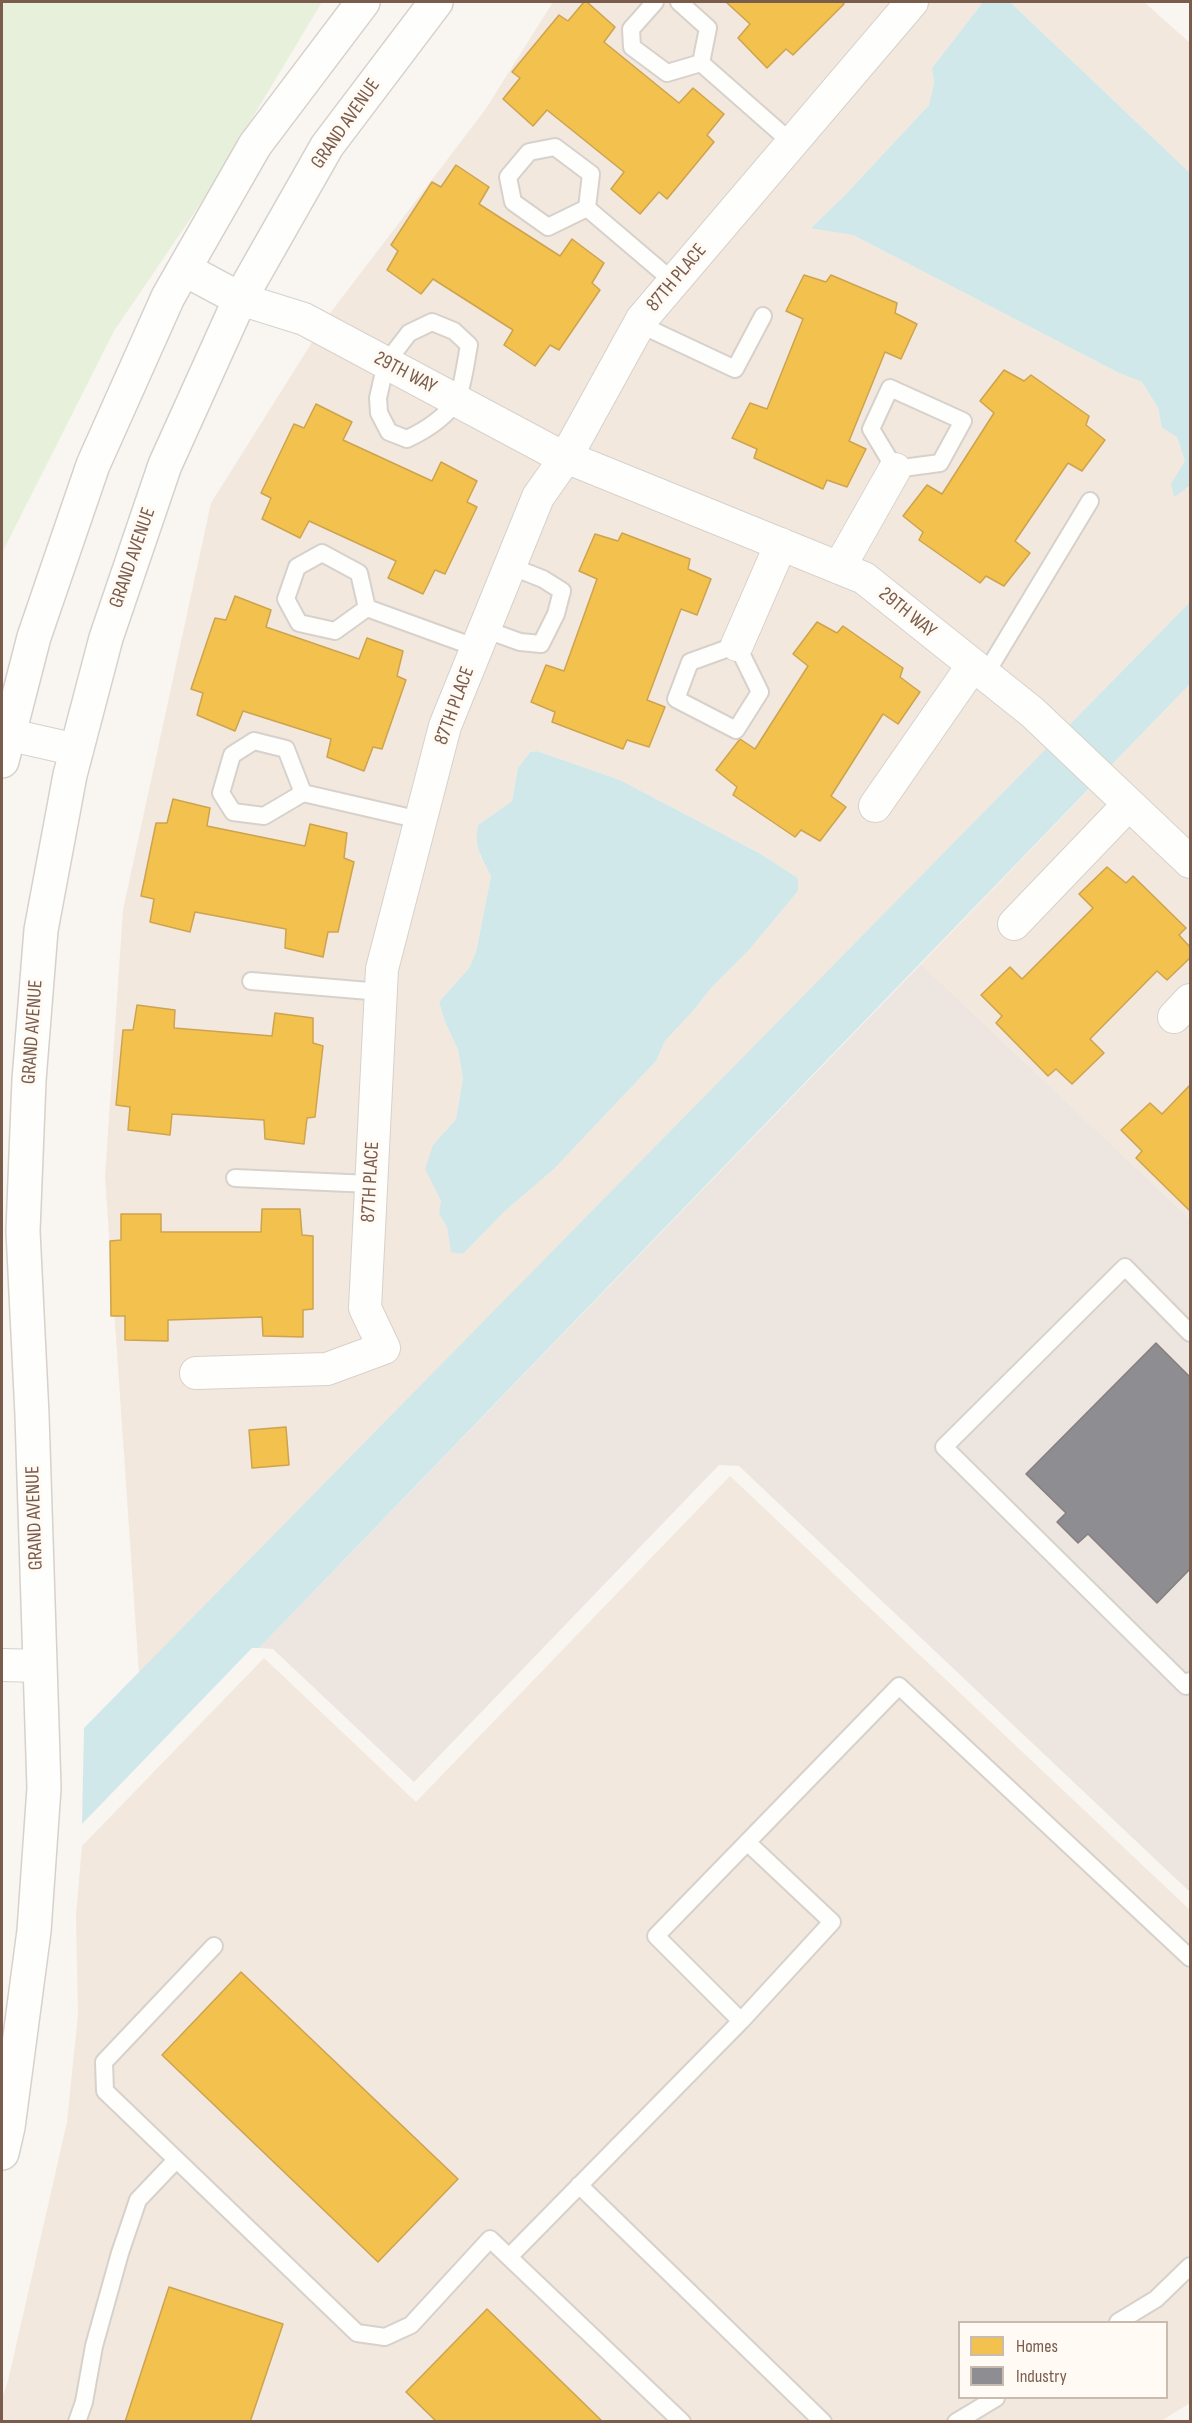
<!DOCTYPE html>
<html>
<head>
<meta charset="utf-8">
<style>
	body { margin:0 }
	#map { position:relative; width:1192px; height:2423px; overflow:hidden; background:#f9f5f0; font-family:"Sofia Sans Condensed",sans-serif }
	canvas { display:block }
	.frame { position:absolute; inset:0; border:3px solid #7a5c4d; pointer-events:none }
	.legend { position:absolute; left:958px; top:2321px; width:210px; height:78px; box-sizing:border-box; background:#fffaf3; border:2px solid #cabbb1; margin:0; padding:8px 10px; list-style:none; font-size:18px; color:#7a5c4d }
	.legend li { display:flex; align-items:center; gap:12px; height:30px }
	.legend b { width:30px; border:2px solid #cabbb1 }
</style>
</head>
<body>
<div id="map">
<canvas width="1192" height="2423"></canvas>
<div class="frame"></div>
<ul class="legend">
<li><b style="height:16px;background:#f2c14e"></b>Homes</li>
<li><b style="height:16px;background:#8d8d92"></b>Industry</li>
</ul>
</div>
<script>
const c = document.querySelector('canvas').getContext('2d');
c.lineJoin = 'round';
function paint(path, color) {
  c.fillStyle = color;
  c.fill(path, 'evenodd');
}
function strokePath(path, color, width, dash) {
  c.strokeStyle = color;
  c.lineWidth = width;
  c.lineCap = dash ? 'butt' : 'round';
  c.setLineDash(dash || []);
  c.stroke(path);
}
function drawText(font, color, halo, rows, align = 'center') {
  c.font = font + ' "Sofia Sans Condensed",sans-serif';
  c.lineWidth = 6;
  c.setLineDash([]);
  c.textBaseline = 'middle';
  c.strokeStyle = halo;
  c.fillStyle = color;
  for (const [text, x, y, turn = 0] of rows) {
    c.save();
    c.translate(x, y);
    c.rotate((+turn || 0) * Math.PI / 180);
    c.textAlign = isNaN(turn) ? turn : align;
    if (halo) c.strokeText(text, 0, 0);
    c.fillText(text, 0, 0);
    c.restore();
  }
}
paint(new Path2D(`
	M553,2h430l-51,66 2,15 -5,22 -84,90 -33,32 41,8 266,138 23,9 16,26 4,20 15,9 8,24 1,29 4,-4v116l-1051,1071 -34,-496 18,-267 88,-407 120,-191 154,-202zM537,751l83,29 139,73 39,25v13l-49,59 -37,37 -20,25 -27,29 -9,20 -102,108 -49,42 -42,43 -12,-3 -4,-24 -8,-13 3,-13 -9,-56 23,-26 7,-41 -5,-28 -13,-28 -6,-20 30,-34 7,-16 15,-76 -11,-20 -2,-31 34,-24 6,-33 12,-16z
	M1010,2h134l46,41v130z
	M1190,684v535l-269,-255z
	M730,1476l460,434v493l-29,18 -1159,1v-24l6,-17 59,-259 11,-108 -2,-99 6,-69 182,-188 152,144zM960,2322h206v76h-206z`), '#f2e8de');
paint(new Path2D(`
	M921,964l269,255v673l-451,-426 -20,-1 -305,317 -141,-133 -14,-1z`), '#ede5e0');
paint(new Path2D(`
	M2,2h320l-119,198 -89,131 -110,218 -2,13z`), '#e7f0db');
paint(new Path2D(`
	M983,2h27l180,171v313l-16,11 -3,-13 14,-23 -8,-24 -15,-9 -4,-20 -16,-26 -23,-9 -266,-138 -42,-7 34,-33 84,-90 5,-22 -2,-15z
	M1190,602v82l-931,964h-7l-170,176 2,-96z
	M537,751l83,29 139,73 39,25v13l-49,59 -37,37 -20,25 -27,29 -9,20 -102,108 -49,42 -42,43 -12,-2 -4,-25 -8,-13 2,-13 -16,-32 8,-24 23,-26 7,-41 -5,-28 -13,-28 -6,-20 30,-34 7,-16 15,-76c-10,-19 -17,-29 -13,-51l34,-24 6,-33 12,-16z`), '#d0e8ea');
const homes = new Path2D(`
	M584,2h3l28,25 -11,15 75,61 14,-15 31,26 -17,21 7,7 -47,57 -8,-7 -19,22 -29,-25 13,-17 -77,-62 -14,16 -30,-27 17,-21 -8,-6 47,-57 9,6z
	M726,2h116l2,2 -51,51 -7,-6 -19,19 -29,-30 12,-14z
	M456,165l33,22 -10,17 81,52 12,-17 32,24 -12,20 8,7 -41,60 -9,-5 -15,21 -31,-21 9,-15 -80,-51 -12,15 -34,-24 11,-19 -7,-6 41,-63 9,5z
	M804,275l22,7 5,-7 66,28 -2,10 22,11 -16,35 -16,-7 -36,89 17,8 -19,38 -20,-7 -4,9 -69,-31 3,-9 -25,-11 18,-35 17,6 36,-90 -17,-8z
	M1004,370l20,11 7,-6 58,41 -3,9 19,15 -23,31 -14,-8 -53,78 15,12 -26,33 -18,-10 -6,7 -61,-43 4,-8 -20,-16 24,-31 15,9 52,-81 -14,-12z
	M316,404l36,18 -9,18 89,41 9,-19 36,19 -10,21 10,5 -32,67 -10,-4 -12,24 -35,-16 8,-17 -87,-40 -9,17 -38,-19 9,-21 -10,-5 33,-69 10,4z
	M622,533l68,26 -2,10 23,10 -14,36 -16,-6 -34,91 18,7 -16,40 -22,-7 -4,9 -71,-27 3,-10 -24,-10 15,-37 18,6 33,-92 -18,-8 16,-37 23,7z
	M235,596l36,14 -5,17 93,32 8,-21 36,13 -6,25 9,4 -24,69 -9,-2 -9,24 -37,-14 4,-18 -88,-28 -8,20 -38,-16 6,-22 -12,-4 24,-71 11,2z
	M817,622l20,11 6,-7 60,42 -3,9 20,15 -22,32 -15,-10 -52,82 15,11 -26,34 -19,-11 -6,7 -62,-42 4,-8 -21,-17 24,-31 15,10 53,-83 -15,-12z
	M173,799l37,9 -3,18 98,20 5,-22 37,9 -3,25 10,4 -16,70h-10l-5,25 -38,-9 1,-19 -91,-17 -5,20 -40,-10 4,-23 -13,-3 15,-73h11z
	M1107,867l19,16 7,-7 53,52 -7,7 11,12v11l-23,22 -10,-9 -67,68 14,14 -32,31 -16,-15 -8,7 -52,-53 6,-7 -21,-21 29,-28 12,12 71,-71 -14,-14z
	M137,1005l38,5 -1,18 98,8 3,-23 38,5v25l10,3 -8,71 -8,1 -3,26 -39,-5 -1,-19 -92,-6 -2,21 -42,-5 2,-23 -14,-2 7,-75h10z
	M1190,1085v124l-1,1 -53,-52 6,-7 -21,-21 29,-27 12,11z
	M262,1209h38l2,26 11,1v73l-10,1v27l-40,-1 -1,-19 -94,3v21l-43,-1v-24h-14l-1,-75 11,-1v-26h40v18h100z
	M286,1427l3,38 -37,3 -3,-38z
	M241,1972l217,207 -80,83 -216,-207z
	M169,2287l114,37 -33,98h-125z
	M487,2309l116,113h-166l-31,-30z`);
paint(homes, '#f2c14e');
strokePath(homes, '#cea34e', 1.5);
const industry = new Path2D(`
	M1156,1343l34,34v192l-33,34 -69,-69 -10,9 -21,-21 9,-9 -40,-39z`);
paint(industry, '#8d8d92');
strokePath(industry, '#877e7d', 1.5);
const service = new Path2D(`
	M655,2l-24,27 1,18 35,26 34,-10
	M679,2l29,26 -7,35
	M701,63l91,80
	M587,208l4,-34 -36,-27 -26,5 -21,25 5,25 35,25 39,-19 87,74
	M432,322l22,9 15,14c-3,15 -6,43 -13,56 -12,18 -30,29 -49,38l-18,-7 -10,-19 -1,-15 8,-35 23,-30z
	M639,324l96,45 28,-53
	M890,388l73,33 -23,42 -45,6 -24,-40z
	M322,553l37,20 8,35 -32,23 -36,-8 -13,-24 11,-32z
	M367,608l110,40
	M484,629l36,13 21,2 15,-30 6,-23 -19,-12 -33,-13
	M737,645l23,47 -24,38 -60,-31 14,-37z
	M985,675l105,-174
	M303,793l-17,-44 -32,-8 -22,14 -11,38 12,19 31,4 39,-23 117,27
	M251,981l130,11
	M235,1178l136,6
	M1190,1333l-65,-66 -181,180 242,239 4,-5
	M214,1946l-110,116 1,29 252,242 28,4 26,-12 79,-86 192,183
	M741,2021l91,-99 -85,-80
	M579,2185l244,237
	M509,2257l232,-236 -85,-85 243,-250 291,272
	M1118,2322l38,-23 34,-33
	M77,2422l7,-20 10,-56 26,-93 18,-53 38,-40
	M956,2422l40,-24`);
const minor = new Path2D(`
	M240,299l64,20 247,132 313,127 168,134 158,150
	M839,568l56,-99
	M737,645l44,-101
	M2,733l75,17
	M875,806l98,-141
	M1014,924l115,-120
	M1174,1017l16,-17
	M196,1373l131,-4 57,-21 -19,-40 17,-339 63,-243 93,-229 28,-40 76,-138 270,-317
	M2,1665l38,1`);
const tertiary = new Path2D(`
	M184,269l56,30
	M2,761l32,-124 59,-172 75,-168 87,-152 108,-143
	M2,2153l6,-26 26,-196 10,-143 -12,-373 -9,-184 6,-151 12,-150 29,-155 36,-137 59,-173 75,-166 87,-153 109,-144`);
strokePath(service, '#d7d1cb', 20);
strokePath(minor, '#d7d1cb', 34);
strokePath(tertiary, '#d7d1cb', 36);
strokePath(service, '#fefefd', 16);
strokePath(minor, '#fefefd', 32);
strokePath(tertiary, '#fefefd', 33);
drawText('20px', '#7a5c4d', '#fffaf3', [
	["GRAND AVENUE",346,124,-55],
	["87TH PLACE",677,278,-50],
	["29TH WAY",405,373,28],
	["GRAND AVENUE",133,558,-71],
	["29TH WAY",907,613,39],
	["87TH PLACE",455,706,-70],
	["GRAND AVENUE",33,1032,-86],
	["87TH PLACE",371,1182,-87],
	["GRAND AVENUE",35,1518,-92]
]);
</script>
</body>
</html>
